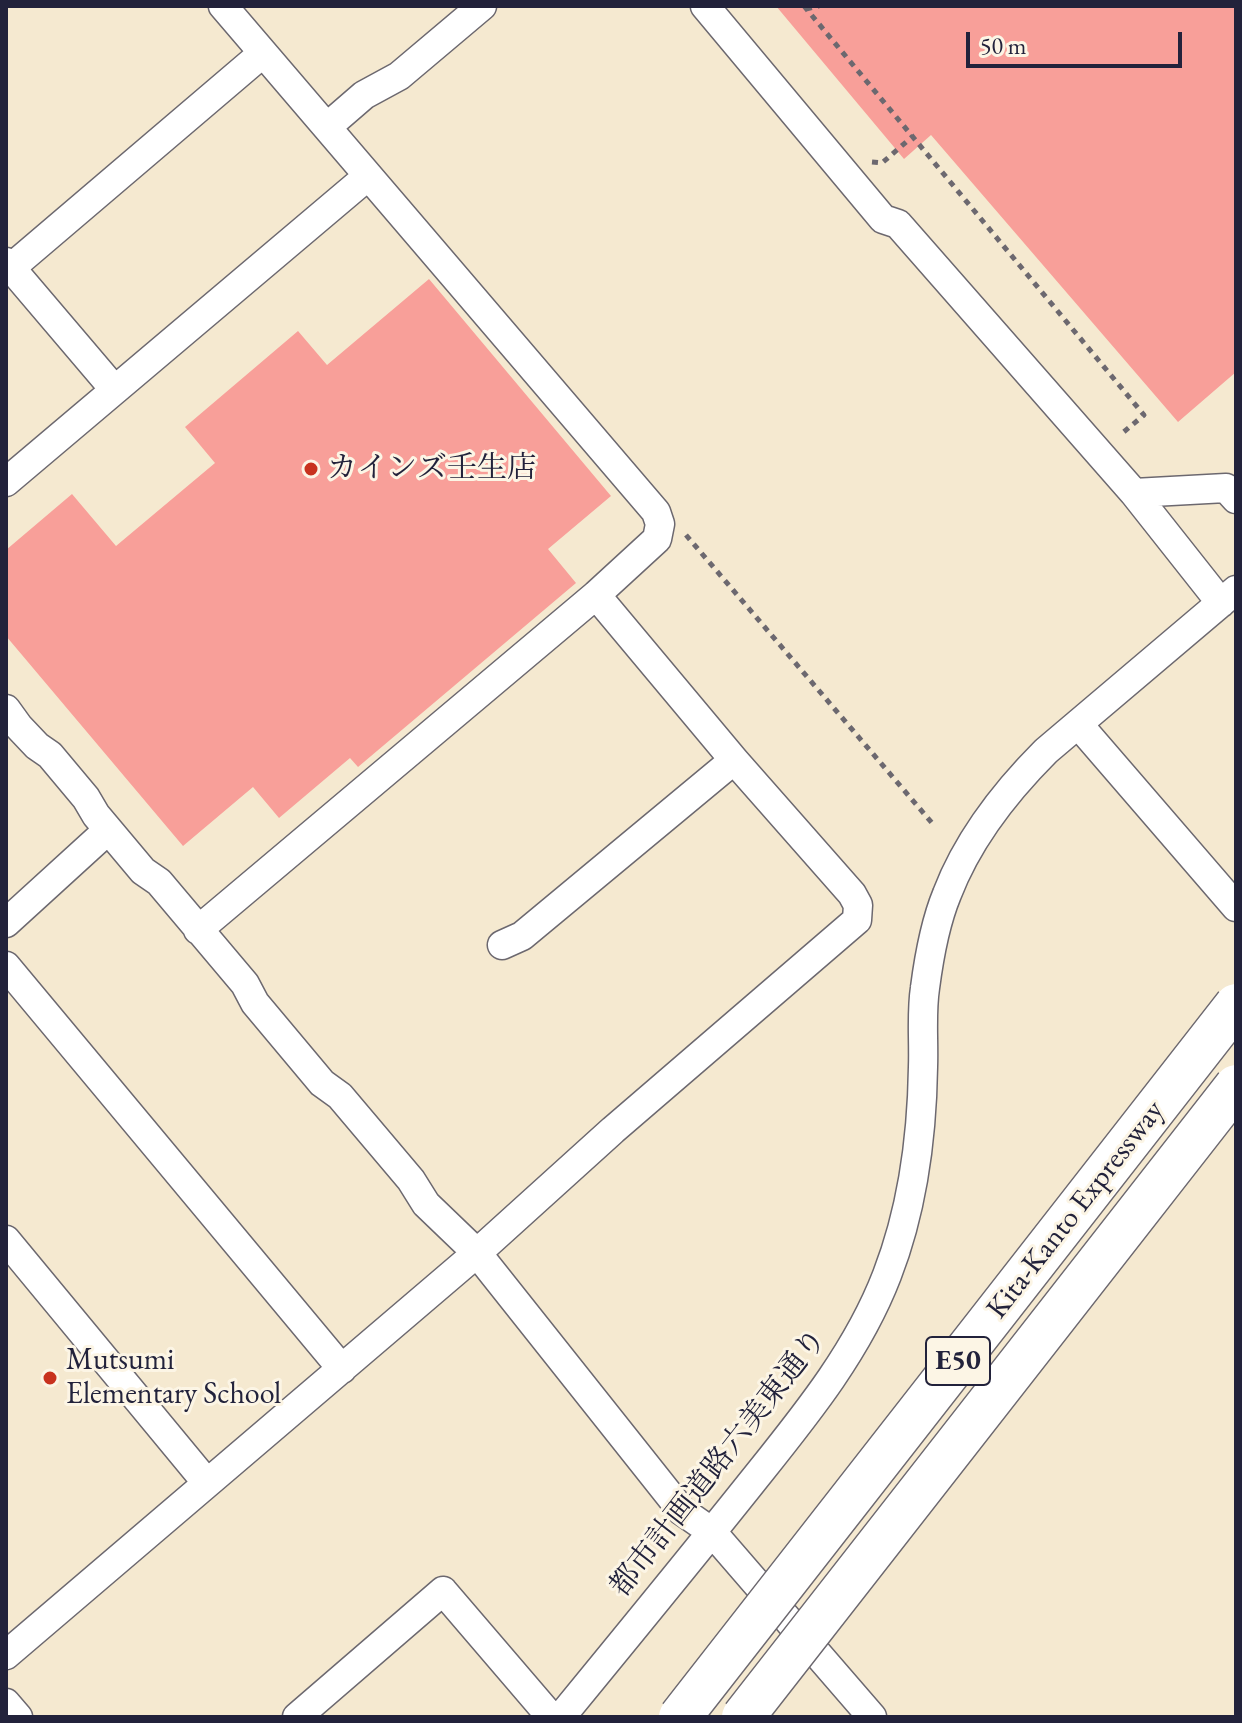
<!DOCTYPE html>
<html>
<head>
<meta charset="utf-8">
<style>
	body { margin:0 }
	#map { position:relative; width:1242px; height:1723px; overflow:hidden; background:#f5e9d0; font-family:"EB Garamond",serif }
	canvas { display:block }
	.frame { position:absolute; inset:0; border:8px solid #22223b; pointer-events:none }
	.scale { position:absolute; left:966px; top:32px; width:216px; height:36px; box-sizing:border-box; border:4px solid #22223b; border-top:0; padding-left:10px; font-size:24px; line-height:28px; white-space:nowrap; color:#22223b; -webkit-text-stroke:6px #fcf5e5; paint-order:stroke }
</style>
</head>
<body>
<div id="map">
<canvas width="1242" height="1723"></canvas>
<div class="frame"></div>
<div class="scale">50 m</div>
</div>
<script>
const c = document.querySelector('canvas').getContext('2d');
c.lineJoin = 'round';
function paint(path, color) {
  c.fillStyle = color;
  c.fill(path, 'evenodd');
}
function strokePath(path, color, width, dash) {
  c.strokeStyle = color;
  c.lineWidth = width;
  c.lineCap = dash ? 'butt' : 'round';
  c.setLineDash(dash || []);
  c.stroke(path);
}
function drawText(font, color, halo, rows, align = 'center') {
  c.font = font + ' "EB Garamond","Noto Serif JP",serif';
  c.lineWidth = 6;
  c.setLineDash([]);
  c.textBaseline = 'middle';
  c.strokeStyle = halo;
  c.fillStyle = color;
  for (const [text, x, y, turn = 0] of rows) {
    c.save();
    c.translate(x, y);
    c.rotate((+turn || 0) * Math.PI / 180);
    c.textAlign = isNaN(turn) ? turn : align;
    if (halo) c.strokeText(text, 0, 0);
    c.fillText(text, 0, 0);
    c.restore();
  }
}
paint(new Path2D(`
	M776,6h460v366l-58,50 -247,-287 -27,24z
	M429,279l182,217 -63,53 28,34 -218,184 -8,-9 -71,60 -26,-31 -70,59 -177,-210v-86l66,-56 44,52 99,-83 -30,-36 113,-96 29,34z`), '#f89f99');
const minor = new Path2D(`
	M705,6l178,213 15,5 236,269 87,110
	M327,127l37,-32 35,-19 83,-70
	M6,262l108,127
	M6,272l257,-219
	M6,482l362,-306
	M1134,493l92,-5 10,11
	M6,709l13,18 18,19 13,9 36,43 10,17 47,56 16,11 86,102 10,19 67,80 18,13 71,84 15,24 51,49 205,258 30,21 160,185
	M1078,724l158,183
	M6,923l102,-93
	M198,930l398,-335 61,-56 3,-15 -4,-12 -433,-506
	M502,945l20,-9 212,-176
	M6,966l336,403
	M6,1240l201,243
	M6,1655l471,-402 136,-123 244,-210 1,-15 -6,-11 -118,-134 -138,-165
	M6,1703l12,14
	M297,1717l146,-126 108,126
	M561,1717c64,-78 128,-156 191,-235 52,-65 105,-129 135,-207 26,-67 35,-137 36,-208 1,-26 -2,-53 2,-79 4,-31 10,-65 22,-94 21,-55 58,-102 99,-143l190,-161`);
strokePath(minor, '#6c686f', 31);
strokePath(new Path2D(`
	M804,6l340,409 -24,20
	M806,9l13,-3
	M872,162l10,1 31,-27
	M686,535l246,288`), '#6c686f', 5, [6, 6]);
strokePath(minor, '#fff', 28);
const highwayBridge = new Path2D(`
	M680,1717l556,-712
	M743,1717l493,-631`);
strokePath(highwayBridge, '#6c686f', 45, []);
strokePath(highwayBridge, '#fff', 42);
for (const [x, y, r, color] of [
	[311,469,8,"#c8321e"],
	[50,1378,8,"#c8321e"]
]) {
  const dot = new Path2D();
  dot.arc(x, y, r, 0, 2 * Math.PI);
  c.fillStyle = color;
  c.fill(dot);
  strokePath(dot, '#fcf5e5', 3);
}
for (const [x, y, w] of [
	[958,1361,64]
]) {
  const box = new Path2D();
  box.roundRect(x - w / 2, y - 24, w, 48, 6);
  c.fillStyle = '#fcf5e5';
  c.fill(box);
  strokePath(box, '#22223b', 2);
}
drawText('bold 28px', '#22223b', null, [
	["E50",958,1361]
]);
drawText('30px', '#22223b', '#fcf5e5', [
	["カインズ壬生店",327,469],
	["Mutsumi",66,1361],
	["Elementary School",66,1395]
], 'left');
drawText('30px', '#22223b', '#fcf5e5', [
	["Kita-Kanto Expressway",1076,1210,-52],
	["都市計画道路六美東通り",719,1463,-52]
]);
</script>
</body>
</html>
